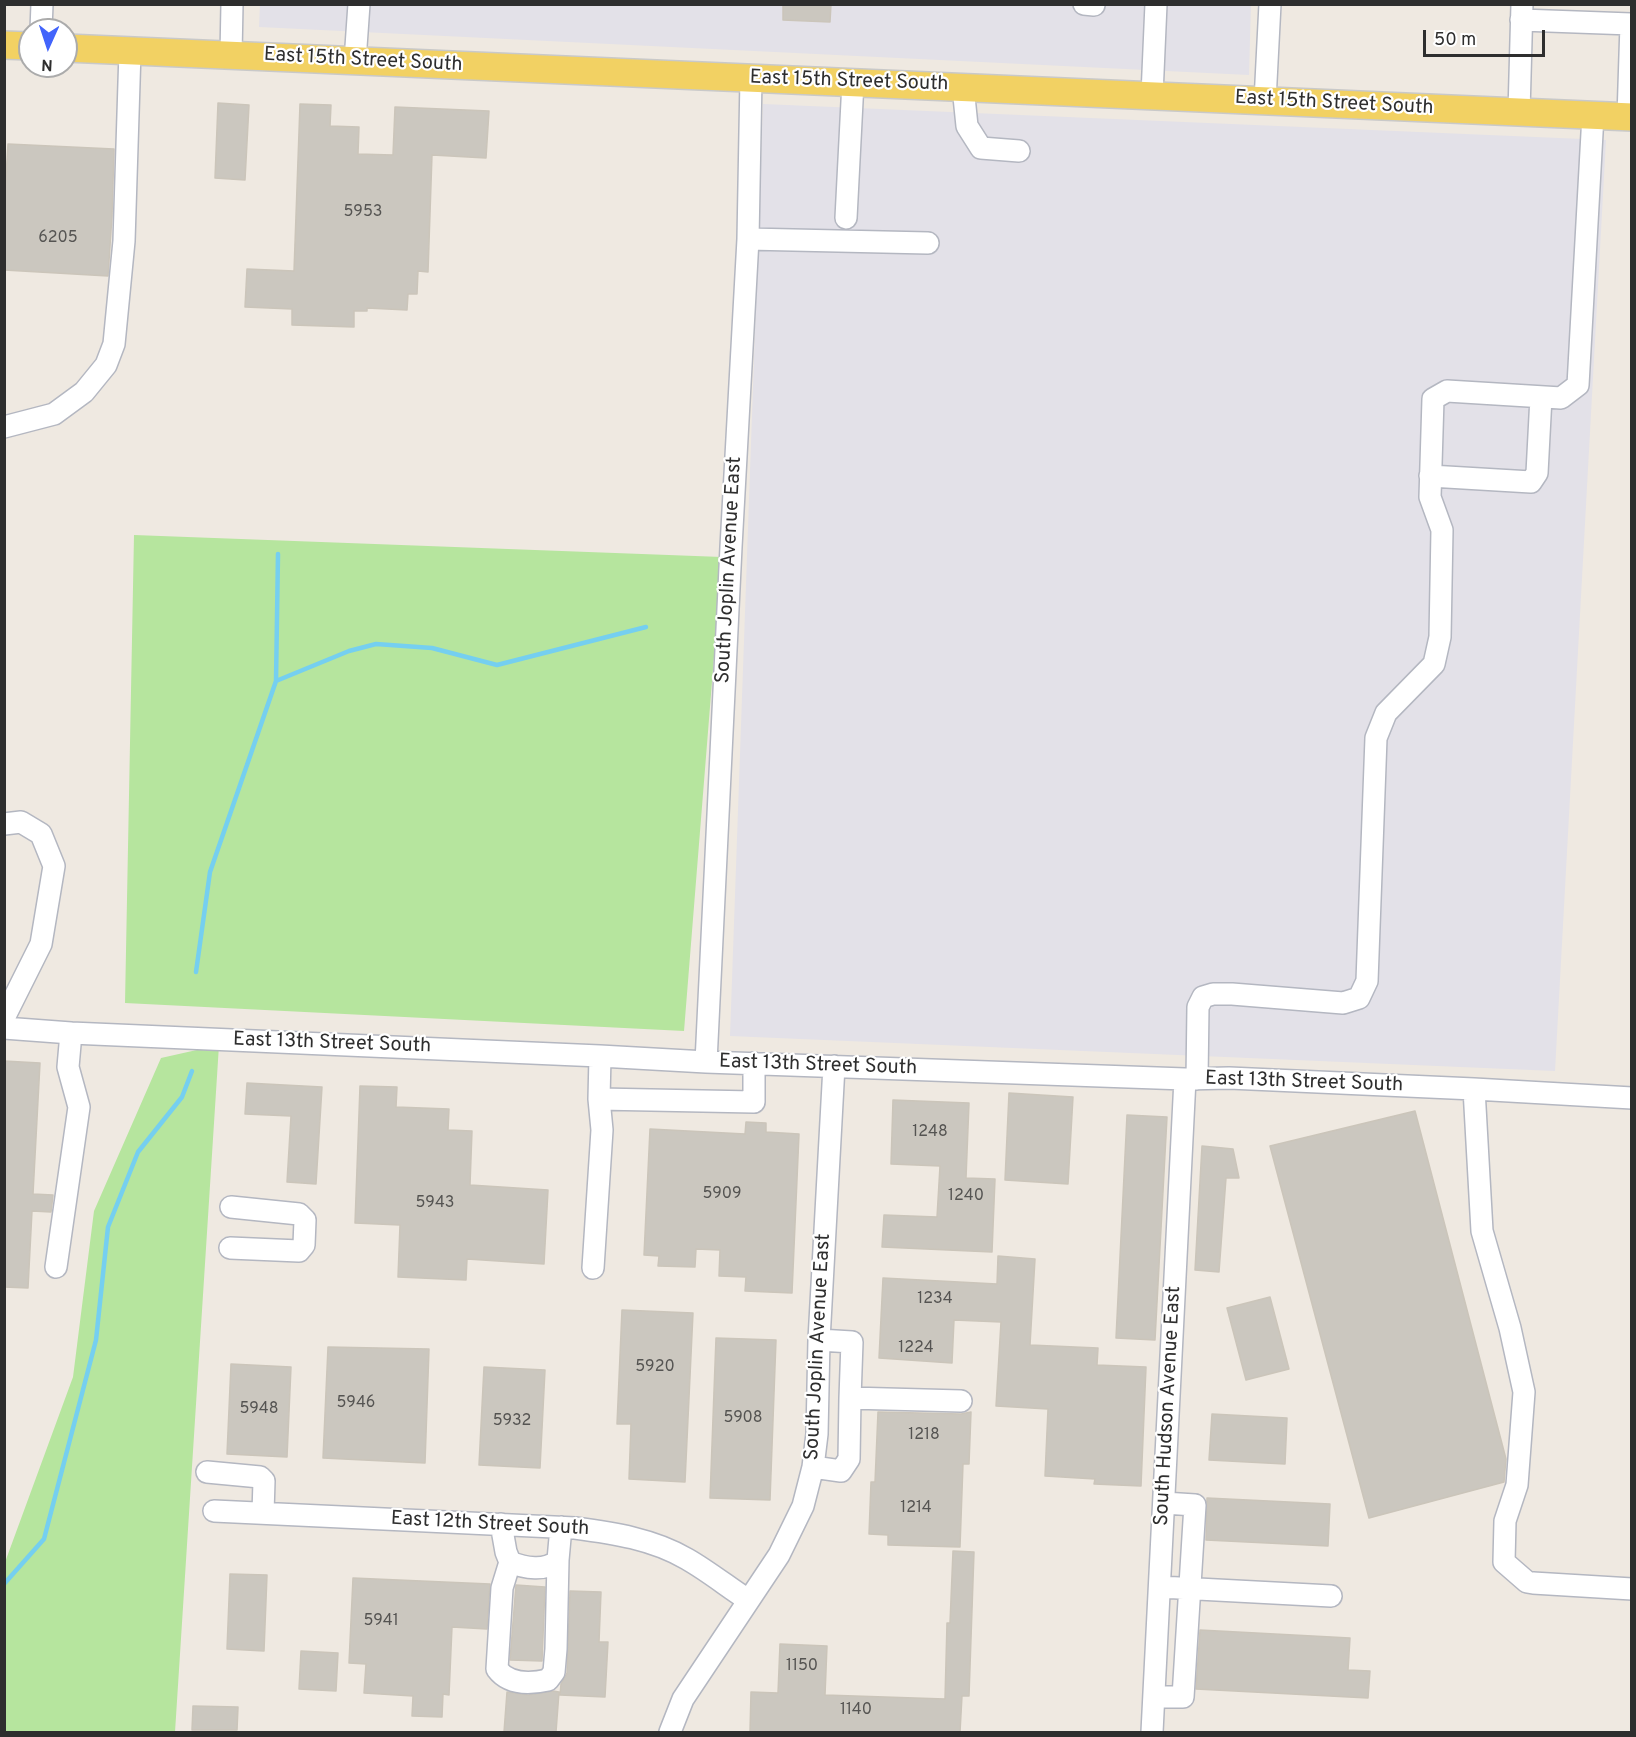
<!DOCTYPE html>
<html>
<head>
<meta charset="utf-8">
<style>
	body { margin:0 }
	#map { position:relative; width:1636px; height:1737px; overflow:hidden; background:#efe9e1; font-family:Overpass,sans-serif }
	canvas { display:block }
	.frame { position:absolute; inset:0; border:6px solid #2e2e2e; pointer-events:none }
	.north { position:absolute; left:18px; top:18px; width:60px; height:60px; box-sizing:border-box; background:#fff; border:2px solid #ababab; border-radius:50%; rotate:183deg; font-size:16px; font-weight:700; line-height:24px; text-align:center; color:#2e2e2e }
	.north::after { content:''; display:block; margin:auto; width:21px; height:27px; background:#4264fb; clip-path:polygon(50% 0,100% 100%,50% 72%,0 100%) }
	.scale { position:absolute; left:1423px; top:30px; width:122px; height:27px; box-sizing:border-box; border:3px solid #2e2e2e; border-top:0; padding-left:8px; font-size:18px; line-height:21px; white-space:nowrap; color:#2e2e2e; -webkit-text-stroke:4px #fff; paint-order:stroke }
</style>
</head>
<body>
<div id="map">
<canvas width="1636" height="1737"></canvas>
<div class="frame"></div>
<div class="north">N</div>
<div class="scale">50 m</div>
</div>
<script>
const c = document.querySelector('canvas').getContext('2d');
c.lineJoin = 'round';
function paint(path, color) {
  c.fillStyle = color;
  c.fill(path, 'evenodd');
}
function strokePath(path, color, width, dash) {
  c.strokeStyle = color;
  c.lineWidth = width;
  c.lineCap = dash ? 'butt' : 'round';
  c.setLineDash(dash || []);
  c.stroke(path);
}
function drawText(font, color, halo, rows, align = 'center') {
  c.font = font + ' Overpass,sans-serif';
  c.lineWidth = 4.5;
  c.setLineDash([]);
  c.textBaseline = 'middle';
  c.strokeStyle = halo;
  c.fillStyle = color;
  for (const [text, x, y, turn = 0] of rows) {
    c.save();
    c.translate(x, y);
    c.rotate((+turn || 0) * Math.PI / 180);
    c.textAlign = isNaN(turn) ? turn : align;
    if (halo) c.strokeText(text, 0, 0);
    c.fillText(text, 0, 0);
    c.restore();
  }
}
paint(new Path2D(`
	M260,4l991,1 -2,70 -990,-48z
	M763,104l843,36 -51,931 -825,-35z`), '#e3e1e8');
paint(new Path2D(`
	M134,535l588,22 -38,474 -559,-28z
	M219,1045l-44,687h-170l-1,-167 69,-188 21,-166 67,-153z`), '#b6e59e');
strokePath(new Path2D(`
	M276,681l73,-30 27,-7 56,4 65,17 149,-38
	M196,972l14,-100 66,-191 2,-127
	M4,1584l40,-45 52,-199 12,-113 30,-75 44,-55 10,-26`), '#75cff0', 4.5);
const building = new Path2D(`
	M783,4h48l-1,18 -47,-2z
	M218,103l31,2 -4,75 -30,-2z
	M300,104l31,1 -1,21 29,1 -1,27 35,1 2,-48 94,4 -3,47 -54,-3 -4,117 -10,-1 -1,23h-9l-1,16 -40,-2v3h-13v16l-62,-2v-16l-47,-2 2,-38 47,2z
	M8,144l106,5 -2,67 -4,60 -104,-6v-62z
	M4,1061l36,2 -7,131 20,1 -1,9 -1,8 -19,-1 -4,77 -24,-1z
	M247,1083l75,4 -6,97 -29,-2 4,-66 -46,-2z
	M360,1086l37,1 -1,20 53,2 -1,21 24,1 -2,54 78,5 -4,74 -77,-5 -1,21 -68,-3 2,-52 -45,-2z
	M1009,1093l64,4 -5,87 -63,-4z
	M893,1100l76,3 -3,75 29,1 -3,73 -110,-5 2,-32 53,2 3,-51 -49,-2z
	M1415,1111l91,348 -2,23 -135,36 -99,-372z
	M1127,1115l40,2 -12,223 -39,-2z
	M746,1122l20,1v9l33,2 -7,159 -47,-2 1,-14 -27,-1 1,-26 -24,-1 -1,18 -37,-1 1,-10 -15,-1 6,-126 95,5z
	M1202,1146l31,3 6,29h-13l-7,94 -24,-2z
	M998,1256l37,3 -5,86 68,3 -1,17 49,2 -5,119 -47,-2 1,-5 -50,-3 3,-67 -52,-3 5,-84 -47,-2 -2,43 -73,-5 4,-80 114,6z
	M1270,1297l19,72 -43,11 -19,-72z
	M622,1310l71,3 -8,169 -56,-3 2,-55h-14z
	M716,1338l60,2 -6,160 -60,-2z
	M328,1347l101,2 -4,114 -102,-5z
	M231,1364l60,3 -4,90 -60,-3z
	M484,1367l61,3 -5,98 -61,-3z
	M878,1412l83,2 10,-2 -2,52h-6l-3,83 -72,-2v-10l-19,-1 2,-52h4z
	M1212,1414l75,4 -2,46 -76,-4z
	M1207,1498l123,6 -2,42 -122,-6z
	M953,1551l21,1 -5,144h-7l-2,36h-210l1,-40 27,1 2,-49 47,2 -2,49 120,4 2,-76h3z
	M230,1574l37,1 -3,76 -37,-2z
	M353,1578l137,6 -3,45 -35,-2 -3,68 -6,-1 -1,23 -30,-1 1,-20 -49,-3 2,-29 -17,-1z
	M516,1585l29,2 -3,74 -32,-1z
	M570,1591l31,1 -2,50h9l-3,55 -45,-2 1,-11 6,-11z
	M1200,1630l150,8 -2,32 22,1 -2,27 -172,-9z
	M301,1651l37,2 -2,38 -37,-2z
	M553,1691l6,1 -3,40h-52l3,-40 21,3z
	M193,1706l45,1 -1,23h-45z`);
paint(building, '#cbc7bf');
strokePath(building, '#cbc5ba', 1.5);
const minor = new Path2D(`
	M1084,4l10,1
	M1521,20l110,4 -3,93
	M41,30l1,-26
	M231,55l1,-51
	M355,61l4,-57
	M963,87l4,39 14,22 38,3
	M1152,95l4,-91
	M1265,101l5,-97
	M1519,112l3,-108
	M846,218l7,-136
	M748,239l180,4
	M4,427l50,-13 30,-22 22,-27 8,-21 10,-103 6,-190
	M1430,476l101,6 6,-9 4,-76
	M4,824l17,-2 20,12 13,32 -13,78 -37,74
	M4,1028l67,5 529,23 106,6 479,17 44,-1 245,11 158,9
	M600,1056l-1,43 155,3v-39
	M706,1062l25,-515 17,-308 3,-161
	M1197,1079l1,-72 5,-10 10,-3h19l111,9 16,-5 8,-17 9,-243 10,-25 48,-49 6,-27 2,-107 -12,-33 3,-98 14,-8 114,7 17,-13 15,-270
	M1474,1089l8,142 28,97 14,64 -7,93 -12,36 -1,41 23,20 6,1 99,6
	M230,1248l69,3 5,-6 1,-25 -6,-6 -68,-7
	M56,1267l23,-160 -11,-40 3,-34
	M593,1268l9,-138 -3,-31
	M819,1340l33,2 -2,56
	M813,1467l28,4 8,-12 1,-61 111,3
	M207,1472l53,5 4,4 -1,32
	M214,1511l361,17c38,5 78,11 112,31 21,12 41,28 61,41
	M501,1524l5,28 4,10c14,6 36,10 48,-2l3,-33
	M510,1562l-8,26 -5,81c12,16 33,15 51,11l6,-8 2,-23 2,-89
	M1160,1587l171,9
	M1154,1697h29l12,-192 -31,-2
	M670,1732l13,-33 96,-144 24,-49 10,-39 4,-33 2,-94 15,-274
	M1152,1732l33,-653`);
const major = new Path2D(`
	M4,45l26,1
	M66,48l1566,69`);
strokePath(minor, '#b4b7c1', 24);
strokePath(major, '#c9c9c9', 30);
strokePath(minor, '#fff', 21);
strokePath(major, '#f2d163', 27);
drawText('16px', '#555452', null, [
	["5953",363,213],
	["6205",58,239],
	["1248",930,1133],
	["5909",722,1195],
	["1240",966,1197],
	["5943",435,1204],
	["1234",935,1300],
	["1224",916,1349],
	["5920",655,1368],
	["5946",356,1404],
	["5948",259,1410],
	["5908",743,1419],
	["5932",512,1422],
	["1218",924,1436],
	["1214",916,1509],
	["5941",381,1622],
	["1150",802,1667],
	["1140",856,1711]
]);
drawText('20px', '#2e2e2e', '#fff', [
	["East 15th Street South",363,61,3],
	["East 15th Street South",849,82,2],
	["East 15th Street South",1334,104,3],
	["South Joplin Avenue East",730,570,-87],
	["East 13th Street South",332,1044,2],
	["East 13th Street South",818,1066,2],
	["East 13th Street South",1304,1083,2],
	["South Joplin Avenue East",819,1347,-87],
	["South Hudson Avenue East",1169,1406,-87],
	["East 12th Street South",490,1525,3]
]);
</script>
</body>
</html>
